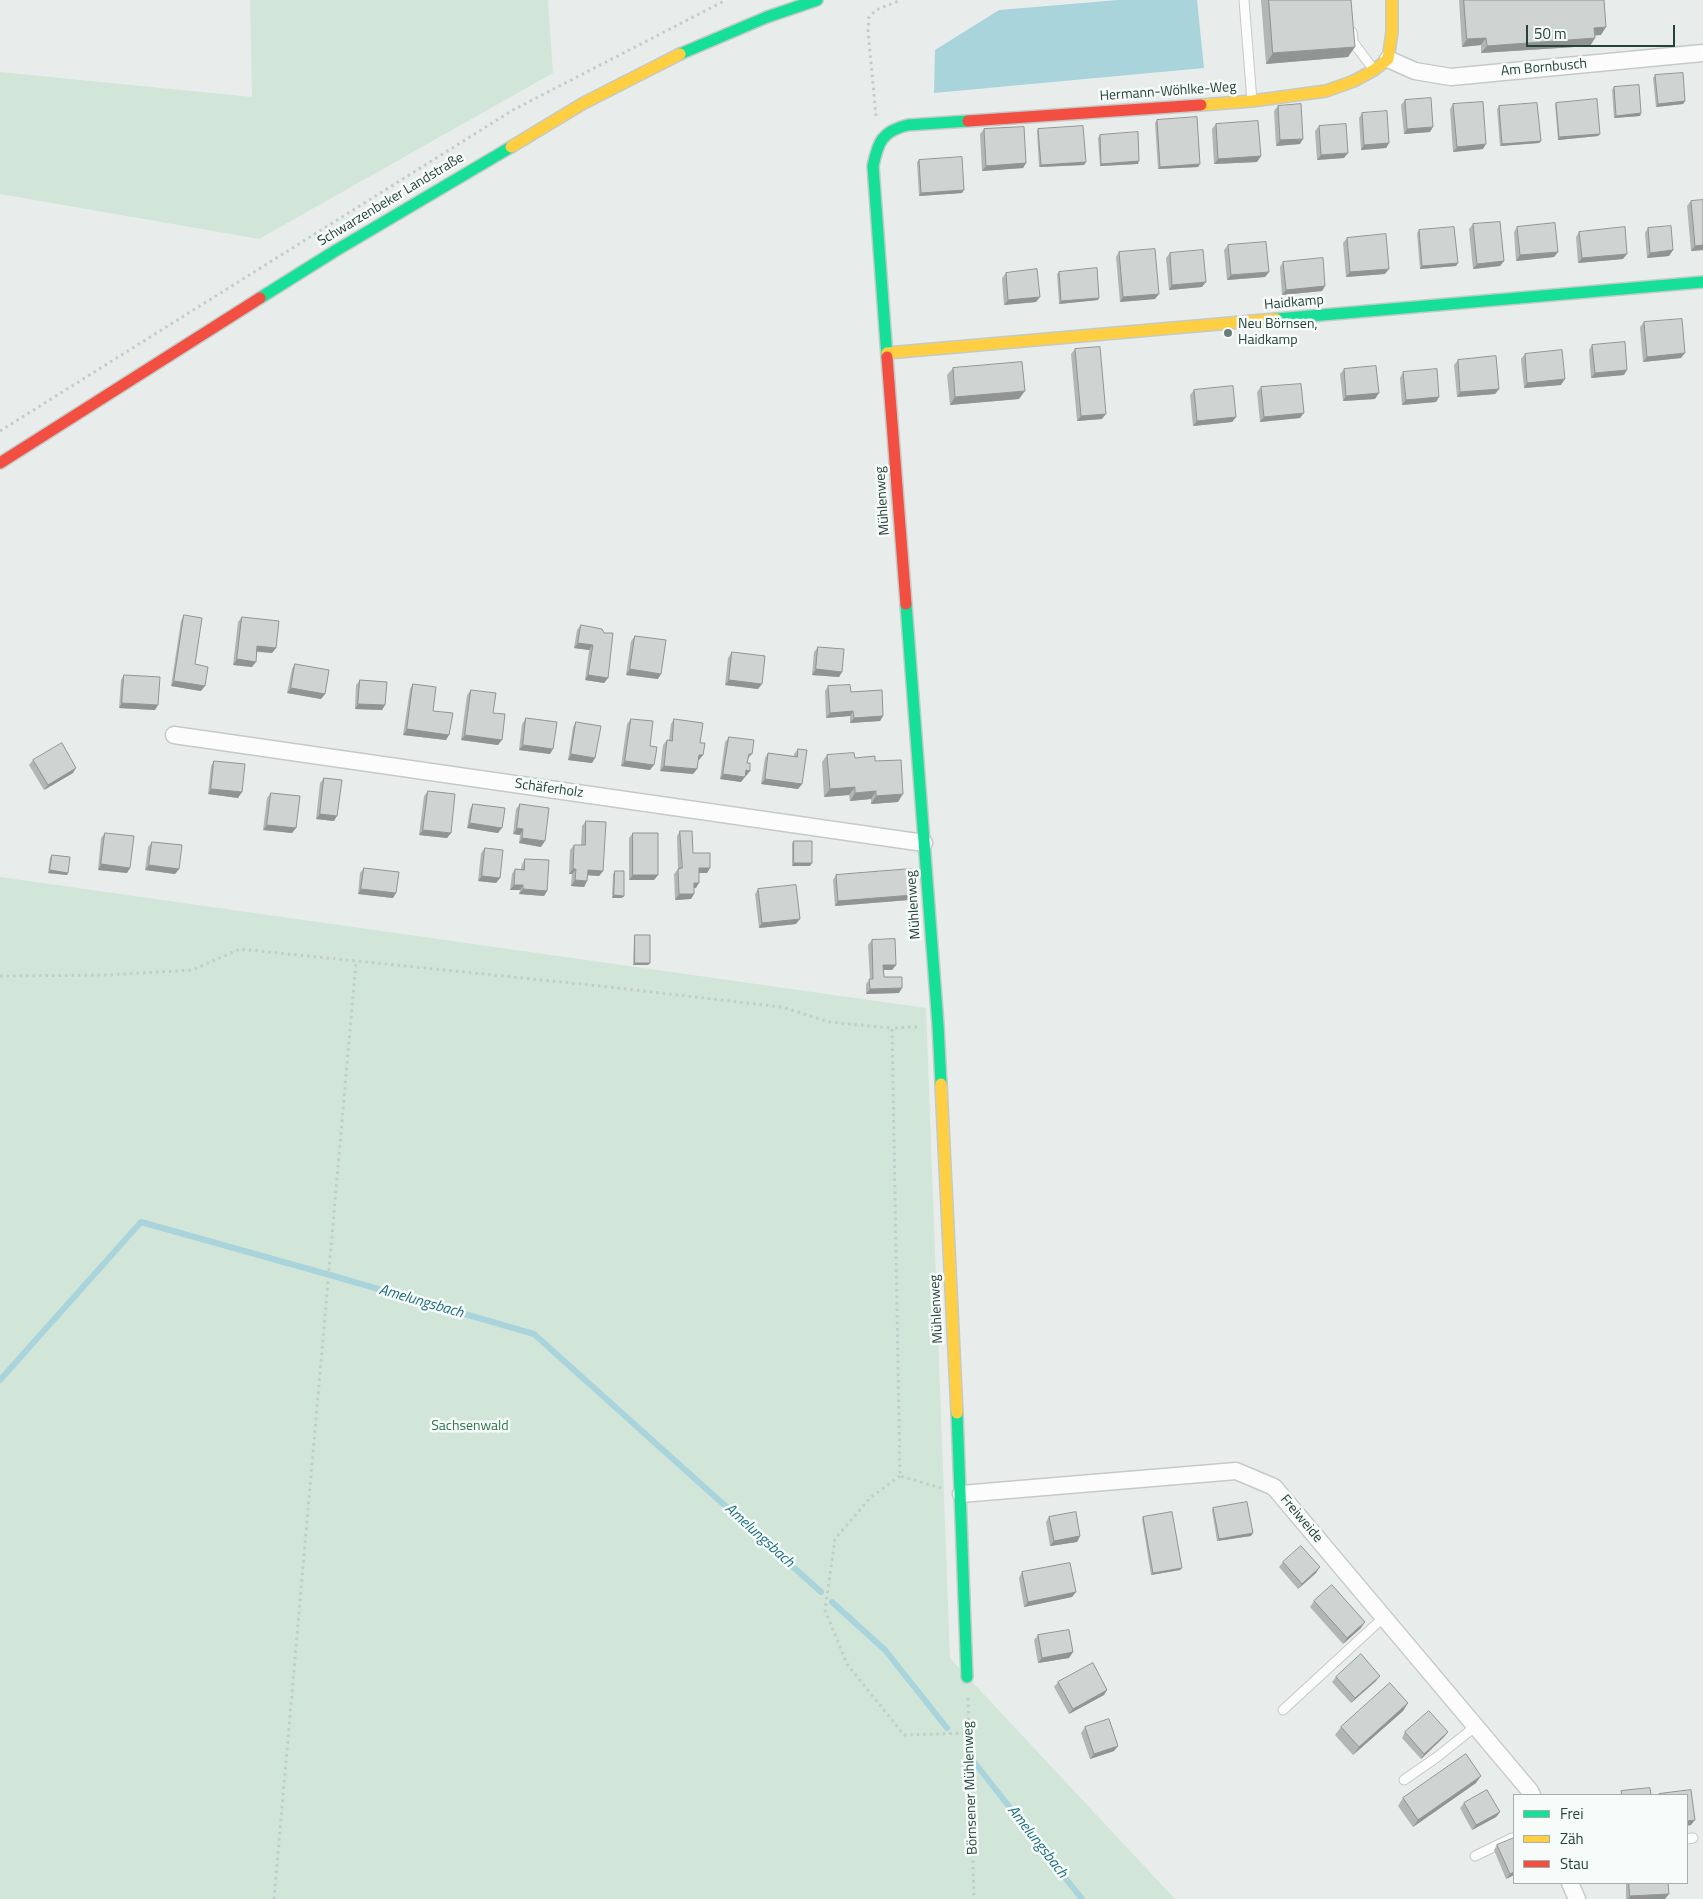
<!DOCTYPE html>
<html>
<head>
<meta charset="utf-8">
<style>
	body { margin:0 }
	#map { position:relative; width:1703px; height:1899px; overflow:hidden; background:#e8edeb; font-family:"Titillium Web",sans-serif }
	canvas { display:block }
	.legend { position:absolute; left:1513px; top:1794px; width:175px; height:90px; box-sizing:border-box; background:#f7fbf9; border:1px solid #a3b1ad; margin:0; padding:6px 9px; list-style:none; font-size:15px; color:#24423a }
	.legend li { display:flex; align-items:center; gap:10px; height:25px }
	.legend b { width:25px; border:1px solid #a3b1ad }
	.scale { position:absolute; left:1526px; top:25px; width:149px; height:22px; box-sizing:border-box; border:2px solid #24423a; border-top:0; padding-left:6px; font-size:15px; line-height:18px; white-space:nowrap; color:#24423a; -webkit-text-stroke:4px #f7fbf9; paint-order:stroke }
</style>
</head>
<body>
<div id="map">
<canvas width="1703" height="1899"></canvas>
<ul class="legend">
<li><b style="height:6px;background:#16e098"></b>Frei</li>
<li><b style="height:6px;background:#ffcf43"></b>Zäh</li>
<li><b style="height:6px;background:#f24e42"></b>Stau</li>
</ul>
<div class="scale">50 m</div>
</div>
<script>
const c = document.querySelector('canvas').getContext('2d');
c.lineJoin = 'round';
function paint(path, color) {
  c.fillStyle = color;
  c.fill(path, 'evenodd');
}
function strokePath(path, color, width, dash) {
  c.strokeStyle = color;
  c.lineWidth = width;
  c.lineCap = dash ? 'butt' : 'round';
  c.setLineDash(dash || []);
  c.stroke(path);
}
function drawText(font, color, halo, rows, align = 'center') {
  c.font = font + ' "Titillium Web",sans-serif';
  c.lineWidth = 5;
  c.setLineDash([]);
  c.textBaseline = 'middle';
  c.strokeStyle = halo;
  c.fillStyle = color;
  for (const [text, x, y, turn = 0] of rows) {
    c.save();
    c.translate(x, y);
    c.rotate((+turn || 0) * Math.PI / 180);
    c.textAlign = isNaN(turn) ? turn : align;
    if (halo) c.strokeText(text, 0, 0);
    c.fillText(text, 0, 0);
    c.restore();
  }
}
paint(new Path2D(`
	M250,0h298l5,73 -294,166 -259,-45v-122l252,25z
	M0,877l926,131 24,650 225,241h-1175z`), '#d1e6d8');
paint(new Path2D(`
	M1118,0h79l7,68 -270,25 1,-43 64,-40z`), '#a9d4db');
strokePath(new Path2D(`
	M0,1380l141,-158 189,53 204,59 287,258
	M832,1602l53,48 62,78
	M974,1762l108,137`), '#a9d4db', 6);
const lane = new Path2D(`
	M1244,0l8,101
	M1352,32l1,10 21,28
	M1283,1710l101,-93
	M1404,1780l33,-23 39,-31
	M1687,1839l6,-1
	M1475,1856l37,-18h2`);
const street = new Path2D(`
	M1388,59l27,12 36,6 252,-24
	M174,735l750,108
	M961,1494l275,-23 38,16 256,304 2,4
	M1570,1883l7,16`);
const fast = new Path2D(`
	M680,54l87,-37 50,-17
	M260,298l75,-47 176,-104
	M1276,319l427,-37
	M887,357l-14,-191c5,-24 9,-35 35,-41l60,-4
	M906,604l32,421 3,59
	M957,1413l10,264`);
const slow = new Path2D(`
	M1201,105l51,-4 74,-10 28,-10 20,-11 14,-11 4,-27v-32
	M511,147l71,-43 98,-50
	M887,353l389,-34
	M941,1084l16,329`);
const jam = new Path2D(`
	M968,121l233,-16
	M887,357l19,247
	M0,463l260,-165`);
strokePath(lane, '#c5cac8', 11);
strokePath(street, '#c5cac8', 19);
strokePath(fast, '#c3cbc8', 14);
strokePath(slow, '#c3cbc8', 14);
strokePath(jam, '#c3cbc8', 14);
strokePath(new Path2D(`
	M876,116l-8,-85 1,-14 7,-7 25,-10
	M0,431l513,-321 213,-110
	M0,976l109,-1 83,-5 48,-21 360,37 182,21 47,15 63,6
	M917,1027l-25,1 8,448 41,12
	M900,1476l-30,22 -35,41 -10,71 22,54 57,71 65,-2
	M968,1698l6,201
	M274,1899l82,-938`), '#c3ccca', 3, [2.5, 4]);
strokePath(lane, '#fcfcfc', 9);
strokePath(street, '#fcfcfc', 16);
strokePath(fast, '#16e098', 11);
strokePath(slow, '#ffcf43', 11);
strokePath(jam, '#f24e42', 11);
paint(new Path2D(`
	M1261,0h90l-3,57 -82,7z
	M1459,0h145l-3,35h-6v3l-5,8 -109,7v-8l-19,2z
	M1655,75l30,26 -2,3 -27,3 -3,-29z
	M1614,87l27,26 -1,3 -26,2 -2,-28z
	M1405,100l25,32 -26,2 -3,-29z
	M1556,103l44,31 -2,2 -40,4 -3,-35z
	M1453,104l30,45 -30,3 -3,-43z
	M1278,106l22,38 -24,2 -2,-35z
	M1499,106l42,35 -2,2 -39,3 -3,-37z
	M1362,113l27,30 -3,5 -25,2 -2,-32z
	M1157,120l41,47 -40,2 -3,-46z
	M1216,124l45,32 -4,6 -43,2 -2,-35z
	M1319,126l25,32 -27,2 -2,-29z
	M984,129l42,34 -3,5 -41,3 -2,-37z
	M1038,129l48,33 -2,3 -45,2 -2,-36z
	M1100,135l38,29 -38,2 -2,-28z
	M919,160l43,33 -43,3 -2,-34z
	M1691,201l12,49 -12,1 -4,-45z
	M1473,224l31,37 -4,5 -27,3 -4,-40z
	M1517,227l41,25 -4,5 -38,4 -2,-29z
	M1648,228l25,22 -4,6 -22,2 -2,-25z
	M1419,230l39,33 -2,3 -36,3 -3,-36z
	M1579,232l44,27 -45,4 -2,-26z
	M1347,238l38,36 -39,3 -3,-34z
	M1228,245l41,27 -4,5 -38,3 -3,-30z
	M1119,252l36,47 -35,3 -4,-45z
	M1170,253l32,34 -33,3 -3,-32z
	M1283,262l42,24 -3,5 -40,4 -2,-28z
	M1059,272l39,28 -39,4 -2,-30z
	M1006,273l30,29 -32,3 -2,-27z
	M1644,322l37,36 -38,4 -3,-35z
	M1592,345l32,30 -33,3 -2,-28z
	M1075,349l27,70 -25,2 -6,-67z
	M1525,354l36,31 -37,3 -3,-29z
	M1458,360l41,29 -4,5 -38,3 -3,-32z
	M953,368l66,31 -69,6 -3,-30z
	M1344,369l31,30 -32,2 -3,-27z
	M1403,372l36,25 -3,5 -34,3 -2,-27z
	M1261,387l39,31 -40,4 -3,-30z
	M1194,390l42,27 -4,5 -39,4 -3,-31z
	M184,615l11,49 6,27 -30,-5 10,-65z
	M242,617l34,31 -4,5 -15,-1 -5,15 -19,-2 5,-43z
	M581,625l23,8 4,45 -4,5 -19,-3 4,-30 -15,-2 3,-18z
	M635,636l23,43 -32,-4 5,-34z
	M818,647l24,25 -3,5 -27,-2 2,-23z
	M732,652l26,37 -33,-4 3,-27z
	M295,664l30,30 -4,5 -34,-6 5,-24z
	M124,675l31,35 -36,-2 2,-28z
	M360,680l25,25 -3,5 -27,-1 1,-24z
	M413,684l20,27 13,29 -43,-5 7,-46z
	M828,686l23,6 32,24 -3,5 -30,2v-7l-24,2 -1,-27z
	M471,690l22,23 5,32 -37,-5 6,-45z
	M526,718l24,36 -31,-4 3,-26z
	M631,719l19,27v24l-29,-4 6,-42z
	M674,719l26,24 -1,17h-1l-1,9 -4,5 -33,-3 3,-26 4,-5h2l2,-16z
	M576,722l19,36 -3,5 -24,-3 5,-33z
	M729,737l23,17 -4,5 -2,17h-1l-4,6 -21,-3 5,-37z
	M798,749l4,35 -4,5 -37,-5 4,-26 3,-5 26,3v-2z
	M827,755l28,3 20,3 23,41 -27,2v-5l-21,2 -1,-6 -25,2 -2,-35z
	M33,760l40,13 -29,17 -15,-25z
	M214,761l24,37 -30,-4 3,-28z
	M324,778l10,43 -18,-2 4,-36z
	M428,791l23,42 -4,5 -28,-3 5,-39z
	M271,793l25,35 -4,5 -29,-3 4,-32z
	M473,804l25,29 -31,-5 3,-19z
	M520,804l21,43 -22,-4 1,-8 -7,-1 3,-25z
	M586,821l17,50 -4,5 -11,-1 -1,6 -3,6 -13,-1 1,-12h-3l1,-24 4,-5h7l1,-19z
	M680,831l13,22 17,15 -3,5h-8l-3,15h-2v6l-3,5 -16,1 -1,-26 4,-5 -1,-33z
	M105,833l25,35 -3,5 -29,-3 3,-32z
	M633,833l25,42 -4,5h-25v-42z
	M794,841l16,25h-18v-23z
	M152,842l27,27 -4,5 -30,-4 3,-23z
	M485,848l15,30 -4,5 -18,-2 3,-28z
	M52,855l16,18 -1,2 -19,-2 2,-15z
	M525,859l22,32 -3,5 -25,-2 1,-4h-10l2,-16 3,-5h6l1,-5z
	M364,868l29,30 -35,-4 2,-21z
	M615,871l7,27h-10l1,-24z
	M836,875l73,25 -74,6 -2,-26z
	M758,889l38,35 -37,4 -4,-34z
	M635,935l15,28 -2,2h-15l1,-27z
	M872,940l24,25 -4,5h-9l1,7 15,16 -33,1v-10l4,-5 -2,-34z
	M1213,1508l38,28 -34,5 -5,-31z
	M1049,1517l31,19 -3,6 -27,4 -4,-24z
	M1143,1517l39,51 -2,2 -29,5 -9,-56z
	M1283,1562l33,11 -18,16 -19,-22z
	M1022,1572l54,20 -4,5 -48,10 -5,-29z
	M1314,1601l47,27 -18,16 -33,-37z
	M1038,1635l35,17 -4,6 -31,5 -4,-23z
	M1336,1677l40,4 -25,22 -19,-21z
	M1058,1682l49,8 -3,5 -35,19 -15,-27z
	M1408,1703l-5,8 -50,44 -18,-20 6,-8z
	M1085,1727l29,24 -24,8 -9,-26z
	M1405,1732h43l-4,5 -23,22 -19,-21z
	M1476,1783l-63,44 -15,-21 5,-8z
	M1464,1803l36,9 -4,5 -24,13 -12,-22z
	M1497,1845l17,30 -8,4 -12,-29z
	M1626,1883h42l-3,16h-39z`), '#b2b6b5');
paint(new Path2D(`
	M1606,27l-5,8 -12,1 5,-8z
	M1486,38l-5,7 -19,2 5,-8z
	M1595,38l-5,8 -109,7 6,-7z
	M1355,47l-7,10 -82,7 7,-11z
	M1685,101l-2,3 -27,3 2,-3z
	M1641,113l-1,3 -26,2 2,-2z
	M1433,127l-3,5 -26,2 3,-5z
	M1600,134l-2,2 -40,4 1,-3z
	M1303,139l-3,5 -24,2 4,-6z
	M1541,141l-2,2 -39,3 2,-2z
	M1389,143l-3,5 -25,2 3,-5z
	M1486,144l-3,5 -30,3 4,-5z
	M1348,153l-4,5 -27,2 4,-5z
	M1261,156l-4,6 -43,2 4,-5z
	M1139,161l-1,3 -38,2 1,-2z
	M1086,162l-2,3 -45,2 2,-2z
	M1026,163l-3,5 -41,3 4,-5z
	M1200,164l-2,3 -40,2 2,-2z
	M964,190l-2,3 -43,3 2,-3z
	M1703,245v5l-12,1 4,-5z
	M1673,250l-4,6 -22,2 3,-5z
	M1558,252l-4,5 -38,4 4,-6z
	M1627,254l-4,5 -45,4 4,-5z
	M1504,261l-4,5 -27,3 4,-5z
	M1458,263l-2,3 -36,3 2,-3z
	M1389,269l-4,5 -39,3 4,-5z
	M1269,272l-4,5 -38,3 4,-5z
	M1206,282l-4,5 -33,3 3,-5z
	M1325,286l-3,5 -40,4 4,-5z
	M1159,294l-4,5 -35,3 3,-5z
	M1040,297l-4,5 -32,3 4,-5z
	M1099,298l-1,2 -39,4 2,-3z
	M1685,353l-4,5 -38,4 4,-5z
	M1627,370l-3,5 -33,3 4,-5z
	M1565,379l-4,6 -37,3 3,-5z
	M1499,389l-4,5 -38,3 3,-5z
	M1025,391l-6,8 -69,6 5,-8z
	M1379,393l-4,6 -32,2 3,-5z
	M1439,397l-3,5 -34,3 4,-5z
	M1304,413l-4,5 -40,4 4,-5z
	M1106,414l-4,5 -25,2 4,-5z
	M1236,417l-4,5 -39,4 4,-5z
	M578,643l15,2 -4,5 -15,-2z
	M257,646l19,2 -4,5 -18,-2z
	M237,659l19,3 -4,5 -19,-2z
	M630,669l31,5 -3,5 -32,-4z
	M816,669l26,3 -3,5 -27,-2z
	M588,675l20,3 -4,5 -19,-3z
	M729,680l33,4 -4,5 -33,-4z
	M174,681l31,5 -4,5 -30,-5z
	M291,688l34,6 -4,5 -34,-6z
	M122,703l36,2 -3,5 -36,-2z
	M358,704l27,1 -3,5 -27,-1z
	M853,711l-3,5 -24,2 4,-5z
	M883,716l-3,5 -30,2 4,-5z
	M407,729l42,6 -3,5 -43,-5z
	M465,735l37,5 -4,5 -37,-5z
	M523,745l30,4 -3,5 -31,-4z
	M571,754l24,4 -3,5 -24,-3z
	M699,755h4l-4,5h-4z
	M625,761l29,4 -4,5 -29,-4z
	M664,766l33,3 -4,5 -33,-3z
	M76,768l-3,5 -29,17 4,-5z
	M746,770l4,1 -4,5 -4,-1z
	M723,774l22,3 -4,5 -21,-3z
	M765,779l37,5 -4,5 -37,-5z
	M855,787l-6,8 -25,2 6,-8z
	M211,789l31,3 -4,6 -30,-4z
	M876,791l-5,8 -21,2 5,-8z
	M903,794l-5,8 -27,2 5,-8z
	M320,814l17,2 -3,5 -18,-2z
	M470,823l32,5 -4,5 -31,-5z
	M267,825l29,3 -4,5 -29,-3z
	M517,828l6,1 -3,6 -7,-1z
	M423,830l28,3 -4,5 -28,-3z
	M522,838l23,3 -4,6 -22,-4z
	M794,863h18l-2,3h-18z
	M101,864l29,4 -3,5 -29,-3z
	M149,865l30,4 -4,5 -30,-4z
	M699,868h11l-3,5h-12z
	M573,869h3l-4,5h-3z
	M50,870l18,3 -1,2 -19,-2z
	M588,870l15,1 -4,5 -15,-1z
	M633,875h25l-4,5h-25z
	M482,876l18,2 -4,5 -18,-2z
	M575,880l12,1 -3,6 -13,-1z
	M694,883h5l-3,5h-6z
	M514,885h9l-3,5h-10z
	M361,889l35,4 -3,5 -35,-4z
	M523,889l24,2 -3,5 -25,-2z
	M679,894h15l-3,5 -16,1z
	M614,895l10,1 -2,2h-10z
	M913,895l-4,5 -74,6 3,-5z
	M800,919l-4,5 -37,4 3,-5z
	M635,963h15l-2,2h-15z
	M883,965h13l-4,5h-12z
	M902,988l-3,5 -33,1 4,-5z
	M1253,1533l-2,3 -34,5 2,-2z
	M1080,1536l-3,6 -27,4 4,-5z
	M1320,1567l-4,6 -18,16 4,-5z
	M1182,1568l-2,2 -29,5 2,-2z
	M1076,1592l-4,5 -48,10 4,-5z
	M1365,1622l-4,6 -18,16 4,-6z
	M1073,1652l-4,6 -31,5 4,-5z
	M1380,1676l-4,5 -25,22 4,-5z
	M1107,1690l-3,5 -35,19 4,-5z
	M1408,1703l-5,8 -50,44 6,-8z
	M1448,1732l-4,5 -23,22 3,-5z
	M1118,1746l-4,5 -24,8 4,-5z
	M1481,1776l-5,7 -63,44 5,-7z
	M1500,1812l-4,5 -24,13 4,-5z
	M1695,1820l-4,5 -4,1v-5z
	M1514,1872v3l-8,4 4,-5z
	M1669,1894l-4,5h-37l2,-3z`), '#919493');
const building = new Path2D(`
	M1269,0h82l4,47 -82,6z
	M1464,0h140l2,27 -12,1 1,10 -108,8 -1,-8 -19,1z
	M1683,73l2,28 -27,3 -3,-29z
	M1639,85l2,28 -25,3 -2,-29z
	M1431,98l2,29 -26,2 -2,-29z
	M1597,99l3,35 -41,3 -3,-34z
	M1483,102l3,42 -29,3 -4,-43z
	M1537,103l4,38 -39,3 -3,-38z
	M1301,104l2,35 -23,1 -2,-34z
	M1387,111l2,32 -25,2 -2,-32z
	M1197,117l3,47 -40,3 -3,-47z
	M1258,121l3,35 -43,3 -2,-35z
	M1346,124l2,29 -27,2 -2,-29z
	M1083,126l3,36 -45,3 -3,-36z
	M1024,127l2,36 -40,3 -2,-37z
	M1138,132l1,29 -38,3 -1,-29z
	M962,157l2,33 -43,3 -2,-33z
	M1703,200v45l-8,1 -4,-45z
	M1500,222l4,39 -27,3 -4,-40z
	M1555,223l3,29 -38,3 -3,-28z
	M1671,226l2,24 -23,3 -2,-25z
	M1454,227l4,36 -36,3 -3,-36z
	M1625,227l2,27 -45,4 -3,-26z
	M1386,234l3,35 -39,3 -3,-34z
	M1266,242l3,30 -38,3 -3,-30z
	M1155,249l4,45 -36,3 -4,-45z
	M1203,250l3,32 -34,3 -2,-32z
	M1323,258l2,28 -39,4 -3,-28z
	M1097,268l2,30 -38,3 -2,-29z
	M1037,269l3,28 -32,3 -2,-27z
	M1682,319l3,34 -38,4 -3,-35z
	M1625,342l2,28 -32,3 -3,-28z
	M1100,347l6,67 -25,2 -6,-67z
	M1562,350l3,29 -38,4 -2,-29z
	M1496,356l3,33 -39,3 -2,-32z
	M1022,362l3,29 -70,6 -2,-29z
	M1376,366l3,27 -33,3 -2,-27z
	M1437,369l2,28 -33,3 -3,-28z
	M1301,384l3,29 -40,4 -3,-30z
	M1233,386l3,31 -39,4 -3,-31z
	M184,615l18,3 -7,46 13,3 -3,19 -31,-5z
	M242,617l37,4 -3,27 -19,-2 -1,16 -19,-3z
	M581,625l21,4 2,4h9l-5,45 -20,-3 5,-30 -15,-2z
	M635,636l31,4 -5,34 -31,-5z
	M818,647l26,2 -2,23 -26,-3z
	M732,652l33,4 -3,28 -33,-4z
	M295,664l34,6 -4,24 -34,-6z
	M124,675l36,2 -2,28 -36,-2z
	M360,680l27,2 -2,23 -27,-1z
	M413,684l23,3 -3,24 20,2 -4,22 -42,-6z
	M850,685l1,7 31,-2 1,26 -29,2 -1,-7 -23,2 -2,-27z
	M471,690l25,3 -3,20 12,1 -3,26 -37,-5z
	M526,718l31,4 -4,27 -30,-4z
	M631,719l22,2 -3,25 7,1 -3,18 -29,-4z
	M674,719l29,4 -3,20h5l-2,12h-4l-2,14 -33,-3 3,-26 5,1z
	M576,722l25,4 -6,32 -24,-4z
	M729,737l25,3 -2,14h-3l-2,9h3v8l-4,-1 -1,7 -22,-3z
	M62,743l14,25 -28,17 -15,-25z
	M798,749l9,1 -5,34 -37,-5 3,-26 29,4z
	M854,753l1,5 20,-2v5l26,-1 2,34 -27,2v-5l-21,2v-6l-25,2 -3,-34z
	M214,761l31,3 -3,28 -31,-3z
	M324,778l18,2 -5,36 -17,-2z
	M428,791l27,3 -4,39 -28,-3z
	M271,793l29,3 -4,32 -29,-3z
	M473,804l32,4 -3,20 -32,-5z
	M520,804l29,4 -4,33 -23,-3 1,-9 -6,-1z
	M586,821l20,1 -3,49 -15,-1 -1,11 -12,-1 1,-11h-3l1,-24h11z
	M680,831h12l1,22h17v15h-11v15h-5v11h-15l-1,-25 4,-1z
	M105,833l29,3 -4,32 -29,-4z
	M633,833h25v42h-25z
	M794,841h18v22h-18z
	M152,842l30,3 -3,24 -30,-4z
	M485,848l18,2 -3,28 -18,-2z
	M52,855l18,2 -2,16 -18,-3z
	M525,859l24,1 -2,31 -24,-2v-4h-9l1,-16 9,1z
	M364,868l35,4 -3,21 -35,-4z
	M911,869l2,26 -75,6 -2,-26z
	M615,871h9v25l-10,-1z
	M796,885l4,34 -38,4 -4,-34z
	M635,935h15v28h-15z
	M895,939l1,26h-13l1,12h18v11l-32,1 -1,-10h4l-1,-39z
	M1247,1502l6,31 -34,6 -6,-31z
	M1076,1512l4,24 -26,5 -5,-24z
	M1172,1512l10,56 -29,5 -10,-56z
	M1301,1546l19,21 -18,17 -19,-22z
	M1070,1563l6,29 -48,10 -6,-30z
	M1332,1585l33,37 -18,16 -33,-37z
	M1069,1630l4,22 -31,6 -4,-23z
	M1361,1654l19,22 -25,22 -19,-21z
	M1093,1663l14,27 -34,19 -15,-27z
	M1390,1683l18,20 -49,44 -18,-20z
	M1429,1711l19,21 -24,22 -19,-22z
	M1109,1719l9,27 -24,8 -9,-27z
	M1466,1754l15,22 -63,44 -15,-22z
	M1650,1788l1,7h-29l-1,-4z
	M1487,1790l13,22 -24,13 -12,-22z
	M1691,1790l4,30 -8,1v-26h-28v-1z
	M1514,1838v34l-4,2 -13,-29z
	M1629,1883h39l1,11 -39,2z`);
paint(building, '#cfd4d2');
strokePath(building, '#919493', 1);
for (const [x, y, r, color] of [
	[1228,333,5,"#697e78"]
]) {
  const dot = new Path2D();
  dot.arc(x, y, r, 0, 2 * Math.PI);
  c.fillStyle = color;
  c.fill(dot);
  strokePath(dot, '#f7fbf9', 2);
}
drawText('14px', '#24423a', '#f7fbf9', [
	["Am Bornbusch",1544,68,-5],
	["Hermann-Wöhlke-Weg",1168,92,-4],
	["Schwarzenbeker Landstraße",391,200,-31],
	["Haidkamp",1294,303,-5],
	["Mühlenweg",883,501,-94],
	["Schäferholz",549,789,8],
	["Mühlenweg",914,905,-94],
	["Mühlenweg",937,1309,-93],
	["Freiweide",1301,1519,50],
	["Börnsener Mühlenweg",971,1788,-92]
]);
drawText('14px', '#24423a', '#f7fbf9', [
	["Neu Börnsen,",1238,325],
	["Haidkamp",1238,341]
], 'left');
drawText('14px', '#2d7a4b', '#f7fbf9', [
	["Sachsenwald",470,1427]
]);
drawText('italic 15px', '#1c6f80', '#f7fbf9', [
	["Amelungsbach",421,1302,16],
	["Amelungsbach",759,1536,42],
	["Amelungsbach",1037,1842,52]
]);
</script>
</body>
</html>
